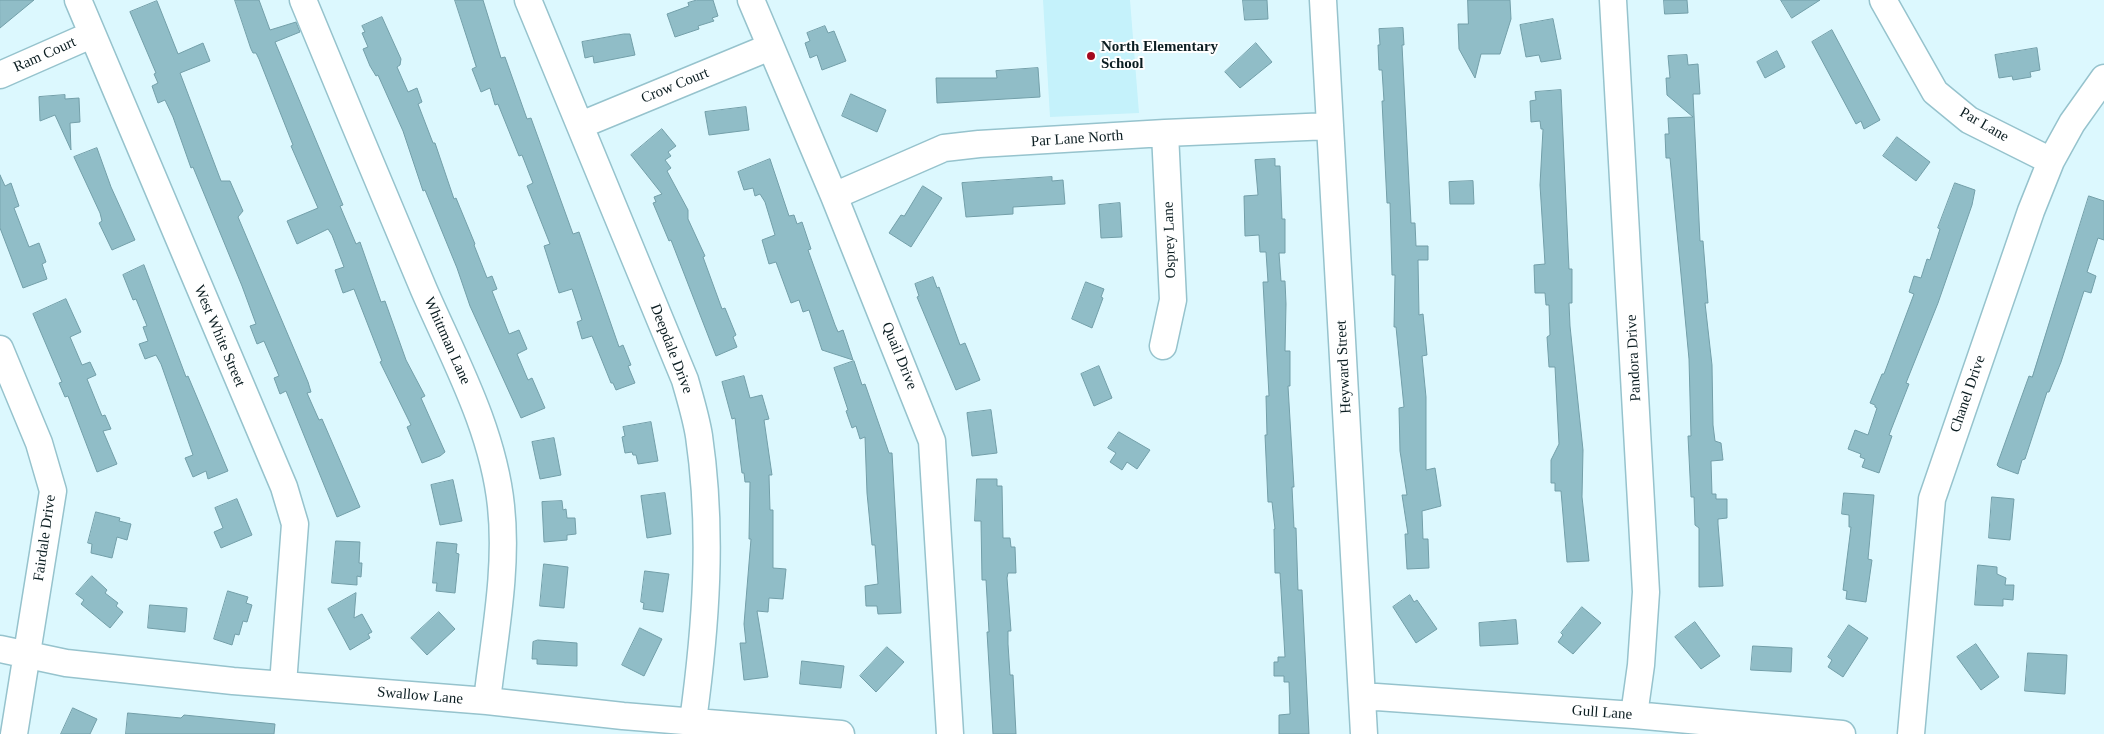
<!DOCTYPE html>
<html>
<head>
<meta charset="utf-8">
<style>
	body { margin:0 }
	canvas { display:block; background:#dcf8fe }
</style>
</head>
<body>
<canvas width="2104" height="734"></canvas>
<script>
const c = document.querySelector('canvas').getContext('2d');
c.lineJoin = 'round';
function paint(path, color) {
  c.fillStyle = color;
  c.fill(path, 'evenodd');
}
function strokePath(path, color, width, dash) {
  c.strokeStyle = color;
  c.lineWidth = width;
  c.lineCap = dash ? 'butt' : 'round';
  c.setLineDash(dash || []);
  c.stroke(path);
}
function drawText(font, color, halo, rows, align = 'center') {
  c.font = font + ' "Times New Roman",serif';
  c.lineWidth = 4;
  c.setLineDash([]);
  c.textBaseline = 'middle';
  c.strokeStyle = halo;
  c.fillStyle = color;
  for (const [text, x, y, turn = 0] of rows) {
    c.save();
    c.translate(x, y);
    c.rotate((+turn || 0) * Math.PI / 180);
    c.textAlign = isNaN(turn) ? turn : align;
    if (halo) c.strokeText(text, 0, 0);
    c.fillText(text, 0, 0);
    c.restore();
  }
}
paint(new Path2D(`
	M1043,0h87l9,113 -89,4z`), '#c5f2fb');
const building = new Path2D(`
	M0,0h34l-34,28z
	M235,0h24l11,30 26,-8 4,10 -25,10 68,163 -3,1 16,38 4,-2 21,60 4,-1 21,59 19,36 -4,2 24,54 -5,4 -18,7 -15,-36 4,-2 -31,-63 2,-1 -28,-72 -11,4 -8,-23 9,-3 -12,-32 -4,-6 -31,15 -10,-23 31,-13 -27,-62 2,-1 -34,-86 -3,-6h-3l-2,-4z
	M455,0h28l18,58 4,-1 22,62 4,-1 42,116 6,-2 40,115 4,-2 8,20 -3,1 7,17 -19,7 -3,-7h-2l-19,-47 -10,3 -5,-17 5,-2 -10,-31 -13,4 -15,-47 6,-2 -23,-58 6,-3 -11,-28 -3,1 -21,-52 -3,1 -5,-17 -9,4 -9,-23 4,-2z
	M697,0h16l5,16 -6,2 2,3 -16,5 1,3 -24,8 -8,-23 22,-8 -1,-3z
	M1243,0h24l1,19 -23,1z
	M1468,0h42l1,19 -11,35h-19l-6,24 -16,-29 -1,-25h10z
	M1664,0h23l1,13 -23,1z
	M1781,0h39l-28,18z
	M157,1l21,53 25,-11 7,18 -30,12 41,108h9l13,30 -5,6 70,165 3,10 -4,1 12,27 3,-1 38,88 -23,10 -51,-126 -6,3 -6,-16 5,-2 -15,-35 -7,3 -7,-18 6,-2 -14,-38 -49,-119 -2,1 -18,-51 -8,-17 -7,3 -6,-17 6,-3 -4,-9 2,-1 -26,-61z
	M382,17l19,42 -1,6 -3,2 11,25 9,-4 5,14 -4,2 15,39h2l19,56 2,-1 19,46 -1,1 13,33 5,-2 5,13 -5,2 17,43 10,-4 8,19 -10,5 11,26 4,-2 13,30 -24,10 -51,-112 -13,-38 -32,-78 -2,1 -20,-60 -25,-56 -2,1 -6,-10 -7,-17 5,-2 -6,-14 3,-1 -3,-6z
	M1553,19l8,40 -20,3 -2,-7 -13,2 -6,-32z
	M825,26l3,7 6,-2 12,30 -24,9 -5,-15 -7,3 -5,-15 5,-2 -3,-8z
	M1403,28l1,17h-2l9,178h4l1,23h12v14h-10l1,55 4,-1 4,41 -5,1 4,41v73l9,-2 6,38 -19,5 1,28h5l1,29 -22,1 -2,-35h3l-6,-39h5l-7,-44 -1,-43 5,-1 -8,-80h-2l1,-52h-3l-2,-72h-3l-5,-102h2l-2,-31h-3l-1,-25h2l-1,-16z
	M1832,30l48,90 -16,9 -3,-8 -5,3 -44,-82z
	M624,34h6l5,21 -41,8 -1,-7 -8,2 -3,-16z
	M1256,43l16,19 -32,26 -15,-16z
	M2037,48l3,22 -10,2 1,5 -18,3 -1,-4 -13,2 -4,-23z
	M1777,51l8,16 -20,11 -8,-16z
	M1687,55l1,10 10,-1 2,30h-7l7,147h3l5,62h-3l7,62 1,60 2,16 6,2 2,17 -12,1 1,33h4v5h11v19l-9,1v5l5,62 -24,1v-59l-4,-3 -1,-28h-3l-3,-61h3l-2,-77 -19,-201h-4l-1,-24h4l-1,-16 25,-1 -26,-22 -1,-17h4l-2,-22z
	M1038,68l2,29 -103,6 -1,-25h61l-1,-7z
	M1561,90l8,179h3v34h-3l1,23 13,124 -1,47 7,64 -22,1 -6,-71h-6v-8h-4v-23l8,-16 -4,-77h-6l-2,-30 3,-2 -1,-30h-3l-1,-12h-10l-1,-28 11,-1 -5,-79 3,-56h-2l-1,-8 -9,1 -1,-21 6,-1 -1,-8z
	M851,94l35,16 -9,22 -35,-16z
	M65,95v4l14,-1 1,24 -10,1 1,27 -16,-35 -15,6 -1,-24z
	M746,107l3,23 -40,5 -4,-23z
	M662,129l14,17 -8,6 3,4 -6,4 6,8 -4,3 21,39v9l17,37 -2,1 19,52 3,-1 11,27 -3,2 4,10 -21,9 -45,-116 -2,1 -16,-38 3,-1 -2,-5 8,-3 -31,-39z
	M1897,137l33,25 -14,19 -33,-25z
	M97,148l14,39 24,53 -23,10 -13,-27 3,-2 -2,-8 -26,-56z
	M770,159l19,57 5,-1 3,9 5,-2 9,27 -3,1 27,75 3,7 5,-2 10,30 -31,-10 -13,-40 -6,2 -4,-12 -8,3 -15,-41 -7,2 -7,-24 13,-5 -10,-33 -5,-8 -5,2 -2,-8 -9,2 -6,-18z
	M1275,159v7h5l2,53h3v34h-6l2,28h4l1,23 -1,47h5v35h-2l6,101h-2l2,41h2l2,62h4l7,144h-30v-19l11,-1 -1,-32h-5v-6h-10v-14h4v-5h7l-5,-84h-5l-1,-44h1l-3,-27h-4l-3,-67h2l-1,-39h3l-6,-114h5l-2,-30h-6l-1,-17 -14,1 -1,-40 14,-1 -3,-35z
	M0,175l5,11 6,-3 8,23 -5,2 15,39 10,-4 7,19 -4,2 5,15 -24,9 -23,-60z
	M1052,177v4l11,-1 2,24 -52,3v7l-47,3 -4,-34z
	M1473,181l1,23h-24l-1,-22z
	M1955,183l20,7 -3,15 -34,98 -32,80 3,1 -20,51 3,1 -13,37 -17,-6 3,-8 -5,-2 1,-3 -13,-5 7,-19 13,5 9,-27 -2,-1v-2l-5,-2 12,-29h2l30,-80 -5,-2 5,-16 7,2 6,-19 3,1 10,-31 -2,-1z
	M923,186l19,12 -31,49 -22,-14 12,-18 3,1z
	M2089,196l15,5v39l-6,-2 -11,34 9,4 -5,17 -7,-2 -23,71 -12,30h-2l-22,67 -3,1 -4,14 -19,-7 -2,-2 32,-89 3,1z
	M1120,203l2,34 -21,1 -2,-33z
	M144,265l42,112 2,-1 40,95 -20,8 -2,-8 -13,6 -8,-19 8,-3 -32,-91 -5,-9 -11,4 -6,-15 9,-3 -5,-14 4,-1 -11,-27 -3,1 -10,-25z
	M933,277l4,11 2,-1 21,58 5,-2 15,37 -24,10 -39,-93 2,-1 -4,-12z
	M1086,282l18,7 -3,8 2,1 -11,30 -20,-9z
	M66,299l15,33 -11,5 12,28 8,-3 6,13 -9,4 15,37 3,-1 6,14 -8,2 14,33 -20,8 -29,-76 -3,1 -6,-14 3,-1 -29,-68z
	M854,361l8,24 3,-1 24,69h3l9,160 -23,1 -1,-8h-11l-1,-20 13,-2 -3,-39h-3l-5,-52 -2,-56 -5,2 -4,-13 -4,2 -6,-17 2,-1 -14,-42z
	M1099,366l13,32 -18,8 -13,-32z
	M744,376l6,22 12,-3 7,24 -5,1 8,55h-3l1,35h3v58l13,1 -3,30 -14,-1 -1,14 -11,-1 11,66 -24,3 -4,-37h6l-2,-19 7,-85h-2l1,-57h-5l-1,-9h-2l-7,-55 -3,1 -10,-37z
	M991,410l6,43 -25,3 -5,-43z
	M651,422l7,39 -20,3 -2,-9h-3l-1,-3 -7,1 -3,-16 3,-1 -2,-9z
	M1119,432l31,18 -13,19 -10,-7 -5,8 -12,-8 6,-9 -8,-5z
	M554,438l7,37 -21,4 -8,-37z
	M977,479h20v7h5l1,52h7l1,9h4l1,26h-8l-1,5 4,53h-3v13l2,31h3l3,59h-23l-6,-102h2l-3,-52h-4l-1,-59h-6z
	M453,480l9,41 -22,4 -9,-40z
	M665,493l6,41 -24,4 -6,-42z
	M1844,493l30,2 -6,64 4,1 -6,42 -20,-3 1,-8 -4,-1 8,-63h-2v-12l-7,-1z
	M1992,497l22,2 -4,41 -21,-2z
	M237,499l15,36 -31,13 -7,-16 9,-4 -8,-20z
	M562,501l1,9 3,-1 1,9h8l1,16 -9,1v5l-23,2 -2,-40z
	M96,512l24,6 -1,3 12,3 -4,16 -10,-3 -5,21 -21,-5 1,-9 -4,-1z
	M336,541l24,1 -1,21h3l-1,14 -4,-1v9l-25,-2z
	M437,542l20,2 -1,9 3,1 -4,39 -19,-2 1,-8h-4z
	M544,564l24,3 -4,41 -24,-2z
	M1978,565l19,2v7l9,4 -1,7h9l-1,15 -10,-1v7l-28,-1z
	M645,571l24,3 -6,38 -20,-3 1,-6 -3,-1z
	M92,576l15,14 -2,3 13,10 -2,3 7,6 -13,16 -29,-24 3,-4 -8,-6z
	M228,591l20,6 -2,6 6,2 -5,17 -4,-1 -4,14 -4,-1 -3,11 -18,-6z
	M356,593l-2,25 8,-4 10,18 -4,2 2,4 -20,12 -22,-41z
	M1410,595l4,7 3,-2 20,29 -21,14 -23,-36z
	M150,605l37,3 -2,24 -37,-4z
	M1582,607l19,16 -28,31 -15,-12 5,-7 -2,-2z
	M439,612l16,17 -28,26 -16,-17z
	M1516,620l2,24 -38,2 -1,-23z
	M1695,622l25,34 -19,13 -26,-32z
	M1849,625l19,13 -25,39 -15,-10 4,-7 -4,-3z
	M640,628l22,11 -18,37 -22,-11z
	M538,640l39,3v23l-40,-2v-5h-5l1,-17z
	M1976,644l23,33 -18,13 -24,-33z
	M1753,646l39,2 -1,24 -40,-2z
	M887,647l17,15 -28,30 -16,-16z
	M2028,653l39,2 -2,39 -40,-3z
	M802,661l42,5 -3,22 -41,-4z
	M73,708l24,11 -7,15h-29z
	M128,713l53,5 3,-3 91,9 -1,10h-148z`);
paint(building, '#90bdc7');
strokePath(building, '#739fa9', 1);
const minor = new Path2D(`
	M78,0l206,487 11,37 -12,160
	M303,0c40,97 80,193 121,290 30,69 69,139 77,216 7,64 -7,132 -14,195
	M528,0l157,380c5,18 11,37 14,56 14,96 7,190 -6,285
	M751,0l83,196 98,245 18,293
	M1323,0l41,734
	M1613,0l33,592 -5,73 -7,50
	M1883,0l52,92 34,28 82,41
	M0,75l91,-40
	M581,125l189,-78
	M834,196l110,-48 35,-4 186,-11 165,-7
	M1163,346l10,-46 -8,-167
	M0,349l39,94 14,48 -39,243
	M0,649l66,14 167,18 254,20 136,15 218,18
	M1362,696l272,19 208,19
	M1911,734l21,-235 99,-288 20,-50 21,-38 32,-45`);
strokePath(minor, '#96c3cd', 29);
strokePath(minor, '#fff', 26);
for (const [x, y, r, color] of [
	[1091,56,5,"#a4091e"]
]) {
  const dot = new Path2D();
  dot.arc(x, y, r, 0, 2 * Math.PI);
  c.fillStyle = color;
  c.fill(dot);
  strokePath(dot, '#fff', 2);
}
drawText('bold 15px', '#0b1d21', '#fff', [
	["North Elementary",1101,47],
	["School",1101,64]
], 'left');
drawText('15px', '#0b1d21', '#fff', [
	["Ram Court",45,55,-24],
	["Crow Court",675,86,-22],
	["Par Lane",1984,125,30],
	["Par Lane North",1077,139,-4],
	["Osprey Lane",1170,240,-92],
	["West White Street",219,336,67],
	["Whittman Lane",447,341,66],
	["Deepdale Drive",671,349,69],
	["Quail Drive",899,356,68],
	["Pandora Drive",1634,358,-93],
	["Heyward Street",1344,367,-93],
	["Chanel Drive",1968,394,-71],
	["Fairdale Drive",45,538,-82],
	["Swallow Lane",420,696,5],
	["Gull Lane",1602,713,4]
]);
</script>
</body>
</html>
